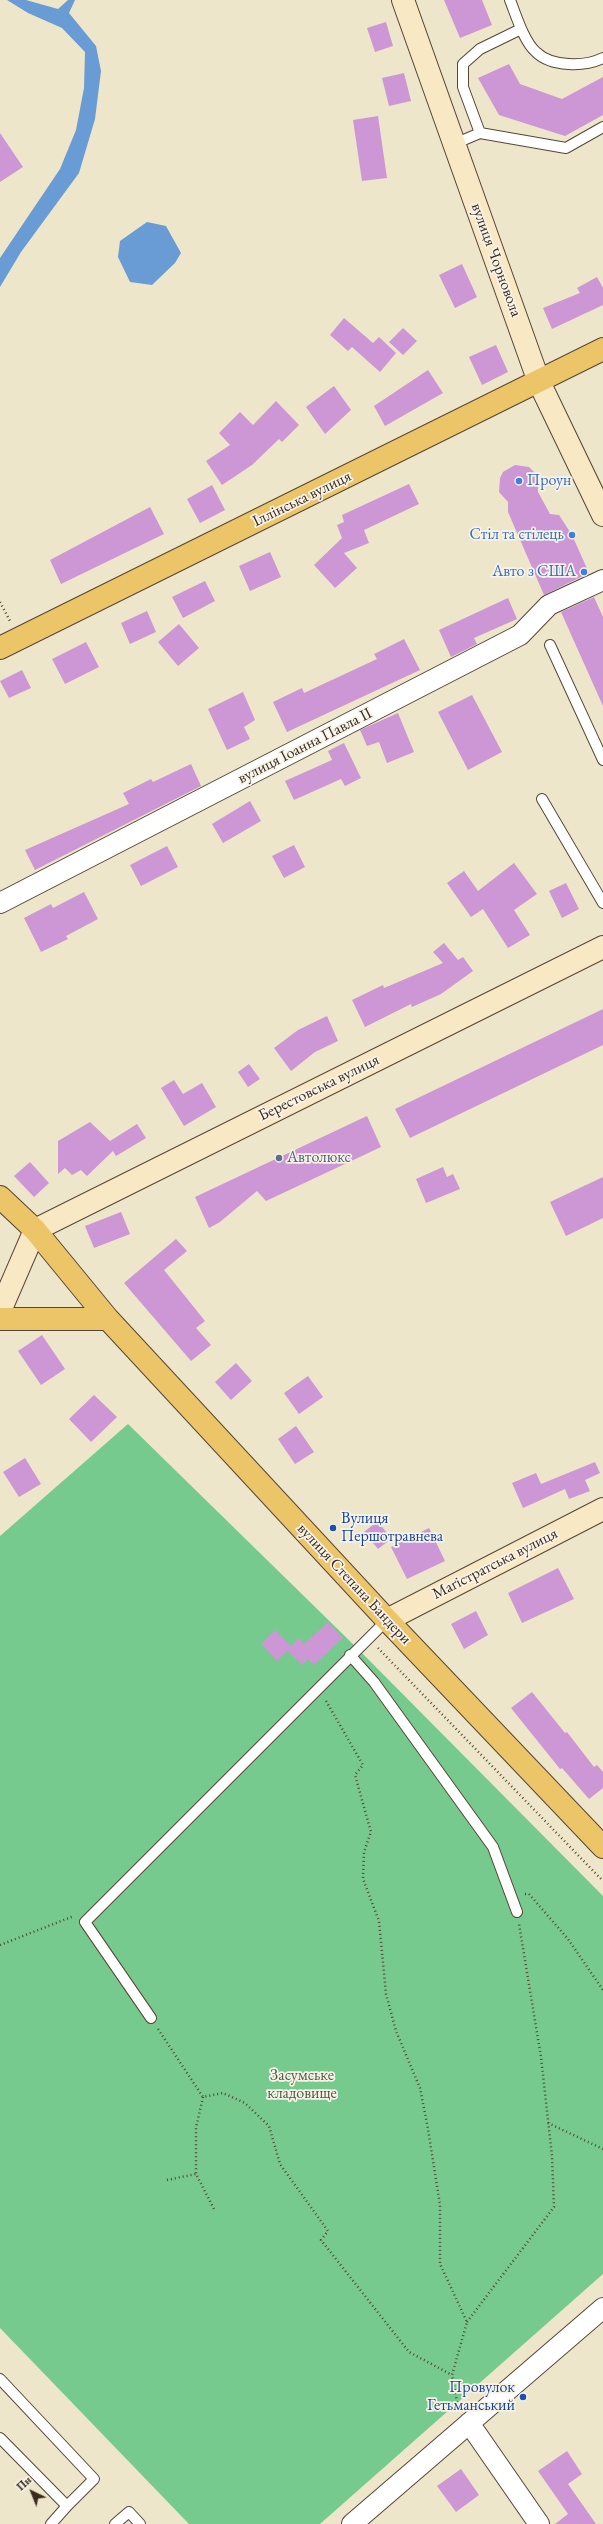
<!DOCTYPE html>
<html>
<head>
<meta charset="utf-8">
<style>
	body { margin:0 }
	#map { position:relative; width:603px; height:2524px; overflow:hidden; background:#ede6ca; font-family:"EB Garamond",serif }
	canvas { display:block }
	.north { position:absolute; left:12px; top:2472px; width:40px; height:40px; -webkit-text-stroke:3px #f7f3e8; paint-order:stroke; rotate:317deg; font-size:11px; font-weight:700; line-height:16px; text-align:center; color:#3b2a1e }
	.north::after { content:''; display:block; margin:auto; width:14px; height:18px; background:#3b2a1e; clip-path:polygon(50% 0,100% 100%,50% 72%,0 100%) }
</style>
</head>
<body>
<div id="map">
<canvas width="603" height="2524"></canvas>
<div class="north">Пн</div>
</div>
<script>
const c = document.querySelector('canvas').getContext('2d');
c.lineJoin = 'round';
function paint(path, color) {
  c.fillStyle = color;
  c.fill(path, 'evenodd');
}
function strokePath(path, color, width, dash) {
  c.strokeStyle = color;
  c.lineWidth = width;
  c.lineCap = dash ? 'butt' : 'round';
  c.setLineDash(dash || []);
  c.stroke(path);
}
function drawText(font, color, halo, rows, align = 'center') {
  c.font = font + ' "EB Garamond",serif';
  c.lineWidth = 3.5;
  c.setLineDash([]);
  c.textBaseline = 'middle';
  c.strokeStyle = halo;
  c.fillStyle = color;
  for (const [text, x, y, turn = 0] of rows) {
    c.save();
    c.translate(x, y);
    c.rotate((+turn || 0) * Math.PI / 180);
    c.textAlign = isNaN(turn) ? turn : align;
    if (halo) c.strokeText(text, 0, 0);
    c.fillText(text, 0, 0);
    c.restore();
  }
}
paint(new Path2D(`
	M128,1424l229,224 246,248v378l-283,250h-131l-189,-196v-792z`), '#76ca8d');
paint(new Path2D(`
	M7,0h19l32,9 10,-9h7l-6,13 27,33 5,25 -6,48 -16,54 -58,79 -21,35v-29l60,-89 16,-39 8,-42 1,-36 -23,-24 -34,-15z
	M147,222l19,4 15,27 -6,10 -23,22 -22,-3 -12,-25 2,-16z`), '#699cd4');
paint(new Path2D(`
	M444,0h38l10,25 -32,13z
	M386,22l7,24 -18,6 -8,-24z
	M509,64l11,20 42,15 41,-22v38l-38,21 -66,-21 -21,-37z
	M404,73l7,28 -22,5 -7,-28z
	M378,116l9,62 -25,3 -9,-61z
	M0,133l23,34 -23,15z
	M462,264l15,33 -22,11 -16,-33z
	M597,277l6,11v17l-51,24 -9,-21 37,-15 -3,-5z
	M344,318l29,25 6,-6 17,16 -16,19 -28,-25 -4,4 -18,-16z
	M403,328l14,13 -14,14 -14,-13z
	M496,345l12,27 -26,13 -13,-28z
	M428,370l15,23 -58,33 -11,-20z
	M334,386l17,24 -26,24 -19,-27z
	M276,401l23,24 -17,17 -3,-3 -27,26 -30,20 -16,-24 24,-16 -11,-12 21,-21 13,13z
	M515,465l14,2 5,5 4,6v14l12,22 9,1 13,20 17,38 -45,22 -36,-83v-10l-9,-10 1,-14 3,-6z
	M409,484l10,20 -55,26 5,13 -25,10 13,15 -22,20 -21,-23 28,-27 -5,-13 7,-3 -2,-7z
	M212,485l13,25 -25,13 -13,-24z
	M150,507l14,27 -103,50 -11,-24z
	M270,552l11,25 -31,14 -11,-25z
	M205,581l10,20 -32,17 -11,-21z
	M594,597l9,20v89l-42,-94z
	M508,598l9,21 -43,19 3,6 -26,13 -12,-27z
	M147,611l9,21 -26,12 -9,-21z
	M179,624l20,24 -21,18 -20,-24z
	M404,639l16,31 -133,62 -14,-30 29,-14 2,5 73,-34 -3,-5z
	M86,642l13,25 -34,17 -13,-25z
	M22,670l9,18 -22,10 -9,-17z
	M243,692l12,28 -11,7 6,12 -23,11 -19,-41z
	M472,695l30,57 -34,18 -30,-58z
	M398,713l16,39 -27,11 -8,-21 -12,4 -7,-16z
	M344,743l17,35 -16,8 -4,-7 -47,21 -9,-19 47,-21 -4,-9z
	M191,764l10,22 -166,84 -10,-20 104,-46 -6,-11 28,-14 2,3z
	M250,801l11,20 -38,22 -11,-19z
	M294,845l11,22 -21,11 -12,-22z
	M167,846l11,21 -37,19 -11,-21z
	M514,863l23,31 -23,16 16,25 -22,13 -25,-39 -12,8 -24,-34 17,-12 14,20z
	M566,883l13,26 -17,9 -13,-27z
	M84,892l14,27 -32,17 2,3 -27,13 -17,-34 27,-14 2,4z
	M444,943l14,17 5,-3 10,14 -32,23 -29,13 -1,-3 -46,23 -13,-27 31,-15 1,3 59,-25 -10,-11z
	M603,1009v36l-193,93 -15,-29z
	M327,1016l11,25 -23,11 -24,19 -17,-23 24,-18z
	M249,1064l11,15 -12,8 -10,-15z
	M174,1080l9,14 19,-11 14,24 -32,19 -23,-38z
	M367,1116l14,31 -115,54 -9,-10 -37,31 -11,6 -14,-31z
	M90,1122l20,19 27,-17 9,14 -30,18 -3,-5 -26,25 -6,-6 -9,5 -7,-7 -7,6v-33z
	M30,1162l19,21 -15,14 -20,-21z
	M443,1167l4,10 6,-3 7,15 -34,14 -10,-24z
	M603,1177v41l-37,18 -16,-34z
	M121,1212l9,22 -36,14 -9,-22z
	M176,1239l11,12 -23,19 41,51 -9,7 15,17 -20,16 -67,-78z
	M42,1335l23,34 -24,16 -23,-34z
	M236,1363l16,18 -21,19 -16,-18z
	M308,1376l15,21 -24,17 -15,-21z
	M94,1395l23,22 -26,25 -22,-23z
	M296,1426l18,26 -19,12 -17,-25z
	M25,1458l16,26 -22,13 -16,-25z
	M595,1462l5,11 -15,7 5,11 -21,8 -4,-10 -42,19 -11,-25 24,-10 5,11z
	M378,1521l13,18 -13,10 -14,-17z
	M429,1528l16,33 -38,18 -16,-32z
	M558,1568l16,31 -52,24 -14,-30z
	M476,1611l12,24 -24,14 -13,-25z
	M328,1622l15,16 -29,27 -6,-6 -6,6 -14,-14 -11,10 -16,-17 14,-14 16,16 8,-8 5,6z
	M532,1692l33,41 2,-1 27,35 3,-2 6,7v16l-14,11 -27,-31 -2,1 -49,-61z
	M567,2451l15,23 -14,10 28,40h-41l13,-10 -30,-43z
	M461,2469l18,26 -23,17 -19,-26z`), '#cc97d4');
const lane = new Path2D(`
	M510,0c6,15 14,42 26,52 15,15 49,15 67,6
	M480,133l-17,-46v-23l17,-15 41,-20
	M454,144l26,-11 86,15 37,-21
	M550,645l53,115
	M542,799l61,104
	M350,1655l24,27 119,165 24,65
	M151,2018l-66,-96 302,-302
	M0,2379l94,100 -27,27 -67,-68
	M51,2524l16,-18
	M115,2524l14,-12 11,12`);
const street = new Path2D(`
	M0,903l520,-268 29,-30 54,-25
	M469,2423l70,101
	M352,2524l251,-216`);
const secondary = new Path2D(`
	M403,0l136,382 64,133
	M0,1311l35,-81 568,-283
	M387,1620l216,-111`);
const primary = new Path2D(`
	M0,648l603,-299
	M0,1197l35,33 73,89 279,301 216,227
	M0,1319h108`);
strokePath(lane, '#564638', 12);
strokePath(street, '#564638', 22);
strokePath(secondary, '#564638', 24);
strokePath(primary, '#564638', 24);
strokePath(new Path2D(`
	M0,602l10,19
	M378,1648l225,233
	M326,1701l37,64 -8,10 16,57 -7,20 -1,27 16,42 7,73 10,37 24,57 8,41 12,76v59l27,58 -15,53 6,32
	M525,1894h4l39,45 35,51
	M0,1945l74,-29
	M158,2029l45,68 20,-4 22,10 24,23 11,38 48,67 -7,9 88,112 43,23
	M203,2097l-7,31v46l19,37
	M548,2123l55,26
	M167,2180l29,-6
	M467,2322l87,-115 -2,-51 -11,-99 -22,-133`), '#564638', 2.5, [1, 3]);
strokePath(lane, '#fff', 10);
strokePath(street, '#fff', 20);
strokePath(secondary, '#f8e8c3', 22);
strokePath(primary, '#edc569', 22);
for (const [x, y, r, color] of [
	[519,481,4,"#3f7fe0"],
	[572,535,4,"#3f7fe0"],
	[584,572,4,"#3f7fe0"],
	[279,1158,4,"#5c6f8a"],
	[333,1528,4,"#1a4fb4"],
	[523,2397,4,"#1a4fb4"]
]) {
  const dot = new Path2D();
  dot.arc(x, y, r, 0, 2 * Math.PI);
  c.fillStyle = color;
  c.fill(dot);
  strokePath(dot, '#f7f3e8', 1.5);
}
drawText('16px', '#3b2a1e', '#f7f3e8', [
	["вулиця Чорновола",496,260,70],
	["Іллінська вулиця",302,499,-26],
	["вулиця Іоанна Павла II",305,746,-27],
	["Берестовська вулиця",319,1088,-26],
	["Маґістратська вулиця",495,1564,-27],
	["вулиця Степана Бандери",354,1584,47]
]);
drawText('16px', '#366cbe', '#f7f3e8', [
	["Проун",527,481,"left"],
	["Стіл та стілець",564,535],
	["Авто з США",576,572]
], 'right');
drawText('16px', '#4e5e75', '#f7f3e8', [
	["Автолюкс",287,1158]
], 'left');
drawText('16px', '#164399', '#f7f3e8', [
	["Вулиця",341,1519],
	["Першотравнева",341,1537],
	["Провулок",515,2388,"right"],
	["Гетьманський",515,2406,"right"]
], 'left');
drawText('16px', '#4d5a3f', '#f7f3e8', [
	["Засумське",302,2076],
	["кладовище",302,2094]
]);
</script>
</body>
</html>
